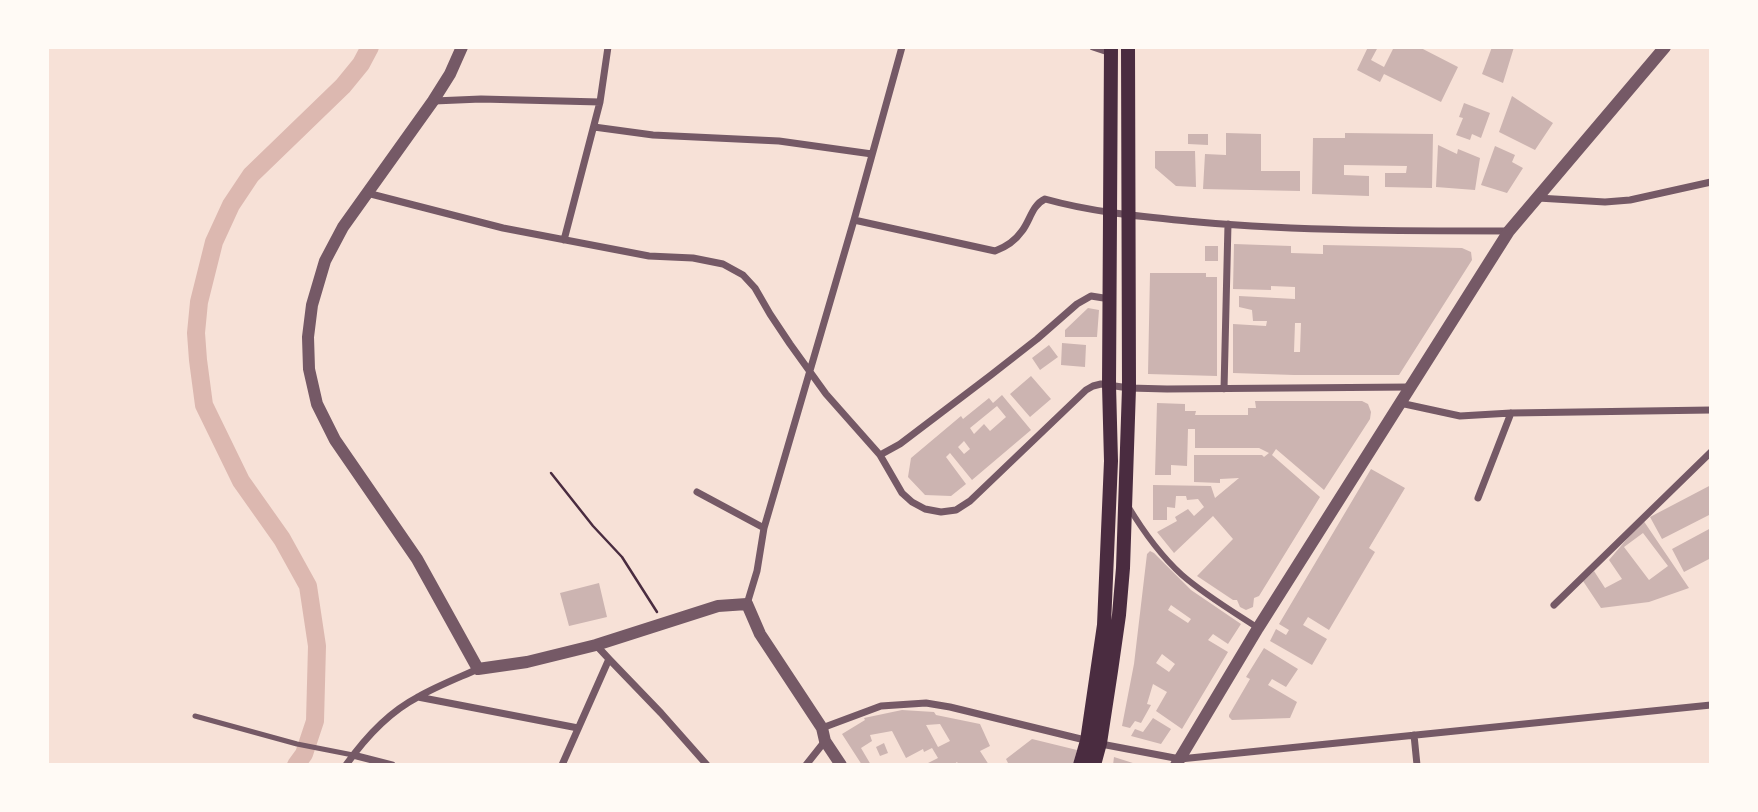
<!DOCTYPE html>
<html>
<head>
<meta charset="utf-8">
<style>
	body { margin:0 }
	#map { position:relative; width:1758px; height:812px; overflow:hidden; background:#f7e1d7; font-family:"Public Sans",sans-serif }
	canvas { display:block }
	.frame { position:absolute; inset:0; border:49px solid #fffaf5; pointer-events:none }
</style>
</head>
<body>
<div id="map">
<canvas width="1758" height="812"></canvas>
<div class="frame"></div>
</div>
<script>
const c = document.querySelector('canvas').getContext('2d');
c.lineJoin = 'round';
function strokePath(path, color, width, dash) {
  c.strokeStyle = color;
  c.lineWidth = width;
  c.lineCap = dash ? 'butt' : 'round';
  c.setLineDash(dash || []);
  c.stroke(path);
}
function paint(path, color) {
  c.fillStyle = color;
  c.fill(path, 'evenodd');
}
strokePath(new Path2D(`
	M296,765l8,-11 11,-33 2,-75 -9,-60 -26,-47 -41,-58 -37,-76 -6,-45 -2,-27 3,-31 15,-60 17,-37 20,-30 92,-89 18,-22 9,-17`), '#dcb8b0', 18);
paint(new Path2D(`
	M1368,47h10l-7,13 13,7 10,-20h25l39,20 -17,35 -57,-28 -4,8 -23,-12z
	M1492,47h22l-11,36 -21,-9z
	M1512,96l41,27 -18,27 -36,-18z
	M1464,103l26,10 -9,25 -9,-4 -2,6 -14,-5 7,-17 -4,-1z
	M1226,133l35,1v37h39v20l-97,-2 2,-35 21,1z
	M1345,133l88,1 -1,54 -47,-1v-14h21l1,-7 -63,-1v10l25,1v20l-57,-2 1,-56h32z
	M1188,134h20v11l-20,-1z
	M1438,145l19,9 1,-5 22,9 -5,32 -39,-3z
	M1495,146l20,9 -3,7 11,6 -16,25 -26,-8z
	M1155,151h40l1,36 -20,-1 -21,-18z
	M1234,244l57,2v7l32,1v-9l139,3 9,4 1,8 -73,115h-105l-61,-2v-49l33,2 1,-5h-14l-1,-11 -13,-3v-11l56,3v-12l-24,-1v4l-38,-1zM1295,323h6l-1,29h-6z
	M1205,246h13v15h-13z
	M1150,273h56v4h11v99l-69,-2z
	M1088,308l11,2 -2,27h-32v-7z
	M1062,343l24,2 -1,22 -24,-2z
	M1049,345l9,12 -18,13 -8,-12z
	M1031,376l20,23 -21,18 -20,-23z
	M1002,395l29,35 -59,50 -22,-27 -4,4 20,27 -15,12 -26,-1 -17,-18 3,-19 50,-42 2,3 26,-21 4,5zM997,406l9,11 -16,14 -6,-7 -10,10 -4,-6zM964,441l6,8 -6,5 -6,-7z
	M1255,401h107l6,3 3,8 -1,7 -46,71 -48,-41 -4,6 48,42 -61,99 -5,2 -1,9 -7,3 -6,-3 -3,-7h-4l-36,-24 36,-37 -20,-23 -39,37 -17,-21 20,-11 -2,-4 13,-8 6,7 10,-9 -6,-8 -11,1 -1,-4h-10l-1,12 -8,-1v13h-14v-35l58,1 4,12 24,-20 -19,1v4l-26,-1v-27h68l2,2 5,-4 -10,-5h-64v-19h-7l-1,37 -16,-1v10h-16l2,-72 28,1v7h11l-1,4h53v-7h8z
	M1371,469l34,19 -36,60 6,4 -46,78 -21,-13 -5,8 24,14 -15,26 -42,-24 6,-12 10,6 3,-5 -10,-6z
	M1711,485v29l-49,25 -12,-22z
	M1643,520l46,68 -40,14 -48,6 -18,-27 11,-10 11,17 17,-9 -13,-19zM1643,533l25,33 -19,14 -25,-33z
	M1711,528v30l-27,14 -12,-23z
	M1150,551l4,2 37,37 50,34 -13,20 -15,-10 -5,6 20,12 -46,77 -26,-18 11,-19 -14,-8 -6,20 4,1 -10,18 -6,-2 -5,7 -8,-2 12,-62 13,-110zM1171,605l20,14 -3,4 -20,-13zM1162,654l13,10 -6,8 -13,-9z
	M599,583l8,34 -38,9 -9,-33z
	M1264,648l34,21 -12,18 -14,-8 -4,6 29,17 -7,16 -58,2 -3,-3v-2l21,-36 -4,-2z
	M902,710l32,2 2,3 44,9 10,22 -10,5 9,14h-30l-2,-3 -4,3h-29l14,-7 -6,-10 -8,4 -1,-3 -17,9 -14,-27 -22,4 2,6 -11,7 10,17h-9l-20,-31 23,-14 -1,-2zM940,724l10,17 -12,6 -12,-22z
	M1153,718l18,11 -10,15 -30,-8 4,-7 8,3z
	M1032,739l45,11 -4,15h-64l-3,-6z
	M884,743l4,10 -8,3 -4,-9z
	M1114,757l22,7 -1,1h-22z`), '#ccb4b1');
strokePath(new Path2D(`
	M551,473l42,53 29,31 35,55`), '#4a2c40', 2.5);
strokePath(new Path2D(`
	M195,716l102,28 56,11`), '#755966', 5);
strokePath(new Path2D(`
	M1128,506c15,25 32,49 54,69 23,20 50,36 76,53`), '#755966', 6);
strokePath(new Path2D(`
	M1093,47l18,6
	M434,101l47,-2 119,3
	M594,127l59,8 126,6 93,13
	M367,193l136,35 146,28 44,2 30,6 20,11 12,13 15,26 20,30 36,50 54,61 22,38 10,9 13,7 16,3 15,-2 14,-9 116,-111 7,-4 8,-2 28,4 38,1 243,-2
	M1538,198l67,4 25,-2 81,-18
	M854,220l141,31c11,-4 20,-10 27,-20 8,-10 10,-26 23,-32 50,14 101,18 153,23 103,9 207,9 311,9
	M564,240l36,-138 8,-55
	M1224,389l4,-165
	M1400,403l60,13 51,-3 200,-3
	M880,455l20,-11 91,-69 46,-36 40,-35 14,-8 19,3
	M697,492l67,36
	M1478,498l33,-85
	M747,604l10,-33 7,-43 90,-308 48,-173
	M1554,605l157,-153
	M609,659l52,54 46,52
	M418,697l160,31
	M822,728l59,-22 45,-3 24,4 139,34
	M1414,735l3,30
	M1101,744l79,15 531,-54
	M353,755l39,10
	M346,765c19,-27 43,-53 72,-68 19,-11 40,-19 60,-28
	M562,765l47,-106 -13,-14
	M806,765l19,-24`), '#755966', 7);
strokePath(new Path2D(`
	M462,47l-12,27 -17,27 -90,126 -18,34 -13,44 -4,32 1,32 8,35 18,36 82,119 61,110 49,-7 69,-17 122,-39 29,-2 13,30 62,94 3,13 16,24
	M1176,765l82,-137 251,-397 156,-184`), '#755966', 12);
strokePath(new Path2D(`
	M1080,765l7,-24 17,-116 7,-164 -2,-76 2,-338
	M1094,765l6,-22 11,-72 8,-56 4,-47 6,-180 -1,-341`), '#4a2c40', 14);
</script>
</body>
</html>
